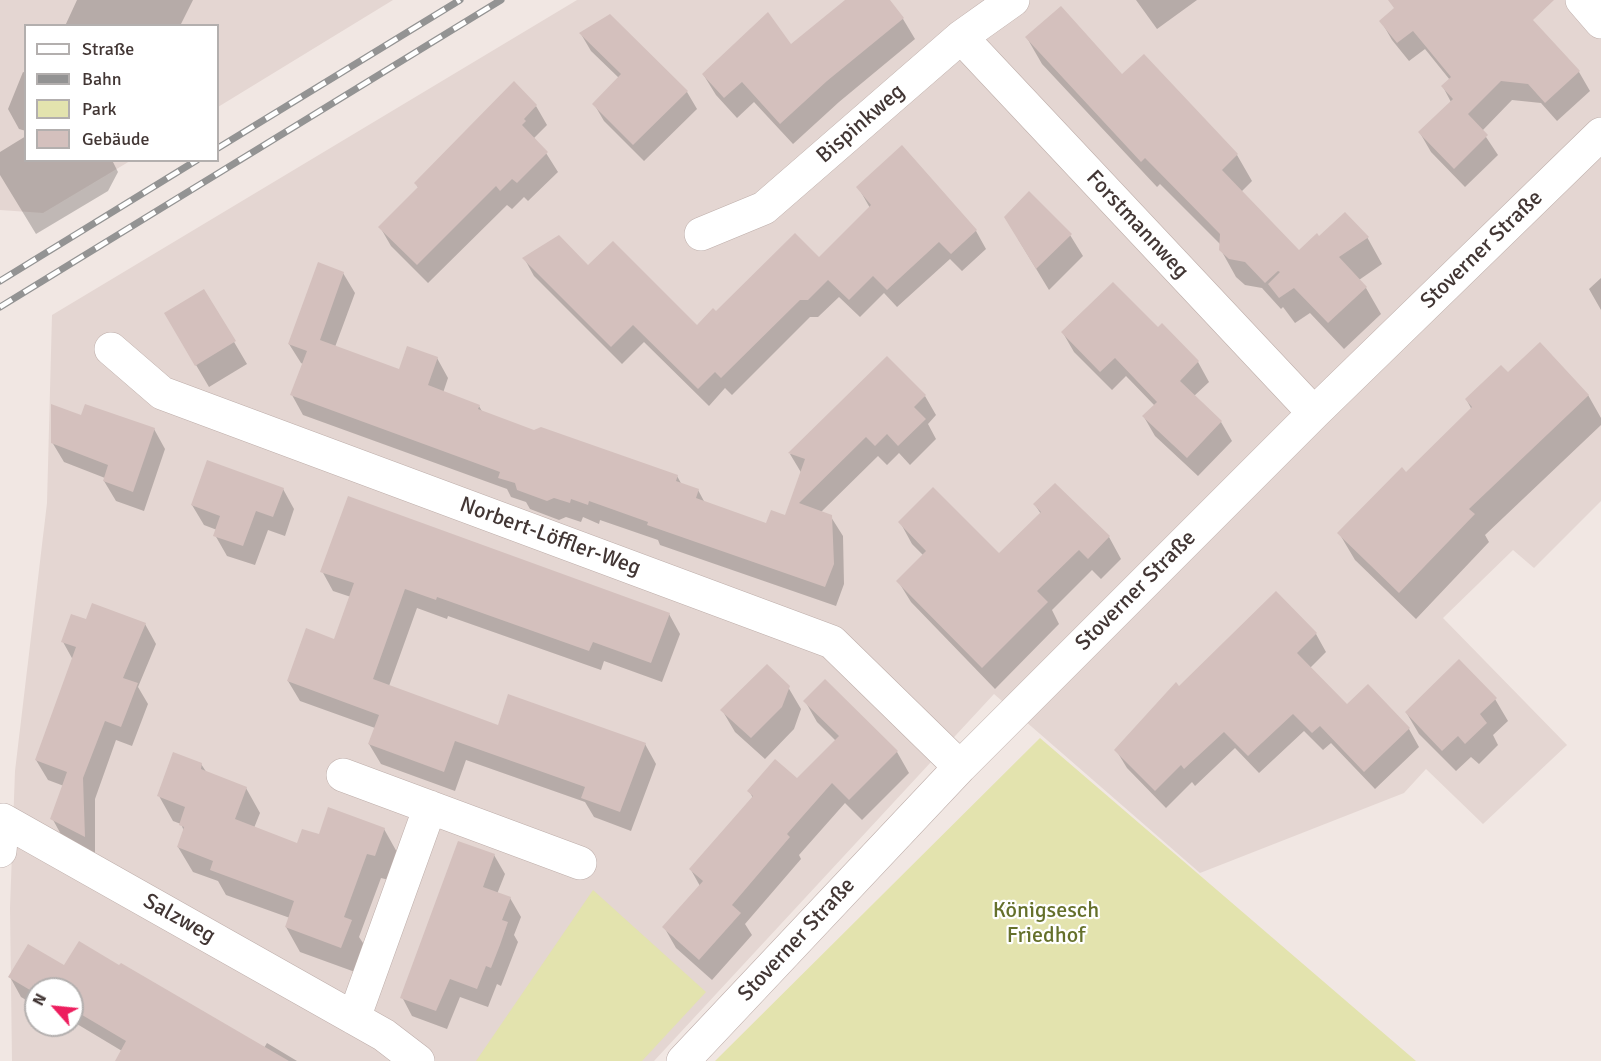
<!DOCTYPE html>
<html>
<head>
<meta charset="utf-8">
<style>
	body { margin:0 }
	#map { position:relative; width:1601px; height:1061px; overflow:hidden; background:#f1e7e3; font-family:Signika,sans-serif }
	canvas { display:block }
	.legend { position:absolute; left:24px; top:24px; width:195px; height:138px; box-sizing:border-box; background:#fff; border:2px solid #b3afae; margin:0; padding:8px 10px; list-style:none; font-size:18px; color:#423634 }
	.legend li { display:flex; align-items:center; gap:12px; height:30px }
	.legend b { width:30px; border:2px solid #b3afae }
	.north { position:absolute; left:24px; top:977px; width:60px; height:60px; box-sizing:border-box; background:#fff; border:2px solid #b3afae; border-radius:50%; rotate:297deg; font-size:16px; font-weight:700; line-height:24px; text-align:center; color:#423634 }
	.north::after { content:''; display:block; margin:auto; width:21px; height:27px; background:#ed1e5e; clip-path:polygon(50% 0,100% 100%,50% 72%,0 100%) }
</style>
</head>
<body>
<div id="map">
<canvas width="1601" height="1061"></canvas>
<ul class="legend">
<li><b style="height:8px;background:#fff"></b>Straße</li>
<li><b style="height:8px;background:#939393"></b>Bahn</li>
<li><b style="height:16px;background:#e3e3ae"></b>Park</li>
<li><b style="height:16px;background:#d4c0bd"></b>Gebäude</li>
</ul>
<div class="north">N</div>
</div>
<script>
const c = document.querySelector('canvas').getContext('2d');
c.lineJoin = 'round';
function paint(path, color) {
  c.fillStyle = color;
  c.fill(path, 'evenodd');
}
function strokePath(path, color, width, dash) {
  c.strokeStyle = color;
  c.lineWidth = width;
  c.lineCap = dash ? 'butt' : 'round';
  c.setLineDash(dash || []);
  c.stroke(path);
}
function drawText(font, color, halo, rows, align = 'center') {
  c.font = font + ' Signika,sans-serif';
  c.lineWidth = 4.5;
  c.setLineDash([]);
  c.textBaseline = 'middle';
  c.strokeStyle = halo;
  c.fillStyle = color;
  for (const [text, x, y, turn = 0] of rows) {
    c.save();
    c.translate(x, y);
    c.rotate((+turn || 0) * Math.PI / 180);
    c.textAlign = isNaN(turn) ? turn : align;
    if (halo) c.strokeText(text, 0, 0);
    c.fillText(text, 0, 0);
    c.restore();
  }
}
paint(new Path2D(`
	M0,0h393l-175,107v-81h-192v134l104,1 -87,52 -43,-3z
	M577,0h1024v501l-67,67 -21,-18 -70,68 124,127 -84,79 -57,-55 -22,24 -204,80 -206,-179 -340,367h-642l-2,-153 5,-137 32,-268 5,-188zM36,989h36v36h-36z`), '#e4d6d2');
paint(new Path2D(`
	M1040,738l376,323h-701z
	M593,890l113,102 -64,69h-166z`), '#e3e3ae');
paint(new Path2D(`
	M77,0h116l-13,26h-115z
	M848,0h40l15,19 12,20 -76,63 -46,42 -39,-42 -17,16 -21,-23 -13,-21 88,-27z
	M1136,0h61l-40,29z
	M1406,0l108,1 65,71 11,19 -33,30 -16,-18 -29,-3 -30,31 16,24 -33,32 -34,-35 -11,-19 31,-31 -8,-15 7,-7 -25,-31 -16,12 -17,-21 -11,-19z
	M581,34l106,58 10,17 -53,52 -40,-40 -10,-17 25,-26 -28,-27z
	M1027,38l95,38 115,79 15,26 -11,11 58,60 20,-14 48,-1 15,27 -23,16 7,8 15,26 -37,35 -34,-36 -15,10 -12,-16 -2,2 -19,-21 -17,-3 -9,-8 -15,-27v-5l-61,-61 -3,3 -115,-123z
	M23,72l3,1v58l-7,-2 -11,-20z
	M536,106l11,19 -13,13 12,15 12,19 -30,29 -4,-4 -12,12 -5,-4 -79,78 -37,-37 -11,-19 39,-38 -3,-5z
	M26,136v24h86l6,12 -10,19 -72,43 -36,-59v-23z
	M858,187l118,44 10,18 -24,22 -12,-12 -53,48 -13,-14 -24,24 -21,-20 -21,20h-8l-78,78 -7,-7 -16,18 -65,-64 -22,22 -88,-88 -10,-18 64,9 109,60 19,-14 103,-54 51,-51z
	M1070,235l13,21 -34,34 -31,-51z
	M343,273l12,20 -20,54 65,24 37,-13 11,20 -5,15 36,13 4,7 51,18 143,45 5,9 16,5 7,13 62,22 19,-8 16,-43 -12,-20 135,-58 11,19 -8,9 8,15 -26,26 -11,-12 -12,12 -9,-9 -58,57 11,4 12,19 1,48 -8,22 -176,-61 -2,-5 -58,-20 -1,4 -16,-7 -2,5 -15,-5 -7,3 -29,-11 -4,-7 -15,-5 -4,-8 -204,-74 -11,-20 11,-31 -2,-1 -12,-19z
	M1601,278v32l-12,-21z
	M204,291l43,73 -38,23 -43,-73z
	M1162,325l36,37 11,20 -15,14 27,26 11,19 -34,35 -43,-40 -11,-19 11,-11 -29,-30 -14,14 -38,-38 -11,-19 95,-4z
	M1508,375l80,20 13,23v7l-116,110 4,7 -73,77 -61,-59 -16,-27 67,-59 66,-64 -6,-11z
	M82,417l72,12 11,20 -21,62 -28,-10 -12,-20 1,-3 -41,-16 -12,-20z
	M283,489l11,20 -9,27 -17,-6 -13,35 -28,-9 -12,-21 2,-5 -13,-5 -12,-20z
	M1035,505l74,32 12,22 -20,20 -9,-9 -40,40 7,14 -64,65 -84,-87 -13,-21 26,-25 -12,-12 -12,-22 99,33 42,-41z
	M322,571l347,43 11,20 -18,48 -58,-21 -3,9 -153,-54 -1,3 -30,-11 -28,78 109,41 147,17 11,20 -25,67 -37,-14 -9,-15 -119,-42 -11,31 -74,-27 -12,-20 6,-16 -75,-27 -12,-20 47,-41 16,-43 -18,-6z
	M1276,594l40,40 10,18 -16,16 37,38 62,23 10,18 -44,42 -44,-46 -8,7 -19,-19 -45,42 -24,-25 -40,38 -3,-4 -26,26 -39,-40 -11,-18z
	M87,621l58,3 11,20 -18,43 10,17 -16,42 -16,-6 -21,59v56l-32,-17 -11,-20 12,-32 -16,-6 -12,-20 37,-100 -10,-18z
	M788,687l13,22 -7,20 -29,30 -30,-27 -13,-22z
	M1495,699l13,22 -15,14 5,10 -19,19 -8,-7 -15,14 -37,-37 -13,-22z
	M805,701l92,51 12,21 -47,47 -17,-17 -46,52 2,4 -56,65 7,11 -40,45 -36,-32 -12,-21 36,-41 -9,-16 62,-72 -4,-7 48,-11 39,-39 -19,-19z
	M201,764l6,9 39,15 14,25 -6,15 44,17 22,-9 64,-7 14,25 -9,26 -8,-2 -22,59 6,9 -10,26 -55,-20 -14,-25 4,-9 -64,-23 -8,-14 -25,-9 -15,-25 6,-16 -3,-7 -8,-3 -14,-25z
	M494,855l11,19 -8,20 13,4 11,19 -7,18 4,7 -17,44 -4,-2 -9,23 -28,-10 -13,32 -35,-13 -10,-19z
	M65,967l199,81 3,-5 30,18h-171l-4,-10 -50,-30v-32h-36v17l-15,-9 -11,-20z`), '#0003');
paint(new Path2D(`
	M845,0h45l14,18 -77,63 -47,43 -38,-42 -18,16 -22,-24 66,-62 23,32z
	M1388,0h166l-21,20 47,51 -35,32 -17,-19 -27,-3 -33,33 20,21 -34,34 -36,-37 35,-33 -12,-13 10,-9 -38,-46 -16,12 -18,-22 15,-13z
	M1061,6l61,68 22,-20 94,100 -16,16 77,80 18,-17 2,3 26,-24 24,25 -30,20 28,30 -39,36 -34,-35 -15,10 -11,-14 12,-12 -2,-1 -13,12 -20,-21 -16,-3 -10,-9 1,-16 -75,-76 -4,4 -116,-125z
	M610,14l78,77 -55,54 -41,-41 29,-30 -42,-41z
	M514,81l23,24 -13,14 2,2 -4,4 26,27 -31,31 -5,-4 -12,12 -4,-5 -79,79 -39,-38 40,-40 -4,-4z
	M902,145l75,85 -26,24 -12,-12 -52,48 -14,-14 -24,24 -21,-20 -20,20h-8l-79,78 -6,-6 -17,17 -65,-64 -22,22 -89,-89 37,-23 29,30 25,-24 84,84 16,-17 3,3 79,-78 24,24 52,-52 -15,-18z
	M1029,191l43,43 -36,35 -32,-52z
	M318,262l26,10 -24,68 79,29 8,-23 31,11 -10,28 52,20 -2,4 56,21 7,-3 137,48 -2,6 23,8 -3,9 70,25 5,-13 14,5 20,-56 -17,-6 99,-97 39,39 -12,12 12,12 -28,27 -11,-12 -12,12 -9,-9 -67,66 33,12 2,49 -9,23 -178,-62 1,-3 -59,-21 -1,4 -17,-6 -1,4 -16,-5 -7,3 -30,-11 -2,-7 -17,-5 2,-6 -210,-77 17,-44 -19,-7z
	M1113,282l45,45 4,-4 37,38 -19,20 42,40 -35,37 -45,-42 15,-14 -42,-44 -15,14 -39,-40z
	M204,289l32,52 -41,25 -31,-53z
	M1540,342l49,53 -120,114 6,5 -76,79 -62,-60 65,-66 4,5 66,-65 -7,-8 36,-34 7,7z
	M51,404l30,11 4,-11 70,24 -22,64 -30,-11 5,-16 -57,-22z
	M207,460l77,28 -11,29 -17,-6 -13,35 -30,-10 7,-20 -29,-11z
	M1055,483l55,53 -22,23 -9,-9 -42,41 11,11 -66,66 -86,-87 30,-30 -28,-29 35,-35 66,66 42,-41 -8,-8z
	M348,496l322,117 -19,50 -58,-21 -4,9 -152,-54 -1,3 -31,-11 -32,90 125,46 10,-31 138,49 -26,69 -39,-14 4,-11 -130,-46 -11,31 -76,-28 11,-29 -92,-34 19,-53 28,11 20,-56 -34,-11z
	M1276,591l41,42 -20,20 50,51 21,-20 42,44 -46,44 -44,-46 -8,7 -19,-19 -45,42 -24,-24 -40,37 -3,-4 -26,26 -41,-41 62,-68 3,4z
	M92,603l54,20 -23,55 15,5 -17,44 -16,-6 -22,57 2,59 -35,-18 17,-47 -32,-12 41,-113 -15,-5 10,-28 15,5z
	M1459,659l38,39 -17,16 7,9 -22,21 -7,-8 -16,15 -37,-39z
	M767,664l23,22 -8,21 -31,31 -31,-28z
	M825,679l73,72 -49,49 -17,-17 -45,51 3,3 -58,68 9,8 -42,47 -37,-33 41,-46 -14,-12 64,-73 -6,-5 28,-32 22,19 42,-42 -36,-35z
	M173,752l29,11 -1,6 46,18 -12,32 62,24 5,-14 17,5 9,-27 57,21 -10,28 -8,-2 -23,63 8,3 -11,28 -56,-21 9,-26 -84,-31 3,-9 -36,-14 7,-20 -5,-2 6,-18 -28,-11z
	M458,841l37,13 -12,33 28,10 -9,23 6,2 -8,23 -9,23 -5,-2 -9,23 -27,-10 -14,32 -36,-13z
	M79,941l40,24 2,-2 168,98h-174l11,-20 -54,-32v-20h-35l-2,4 -27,-16 20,-33 36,21z`), '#d4c0bd');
const street = new Path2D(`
	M1582,0l19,22
	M961,37l353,376
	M701,234l63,-26 197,-171 52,-37
	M111,349l51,44 670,249 128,125
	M343,775l237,88
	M0,851l3,-31 381,215 34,26
	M354,1018l76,-211
	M683,1061l277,-294 354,-354 287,-279`);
strokePath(street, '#beaeaa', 34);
strokePath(street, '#fff', 33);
const rail = new Path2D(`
	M218,148l242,-148
	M0,281l197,-121
	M0,307l501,-307`);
strokePath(rail, '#939393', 7);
strokePath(rail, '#fff', 4.5, [14]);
drawText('22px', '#423634', '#fff', [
	["Bispinkweg",861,124,-41],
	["Forstmannweg",1137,225,47],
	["Stoverner Straße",1482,250,-44],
	["Norbert-Löffler-Weg",550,537,20],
	["Stoverner Straße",1136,591,-45],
	["Salzweg",179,919,29],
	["Stoverner Straße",797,940,-47]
]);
drawText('22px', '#65702b', '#fff', [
	["Königsesch",1046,911],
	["Friedhof",1046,936]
]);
</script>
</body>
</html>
